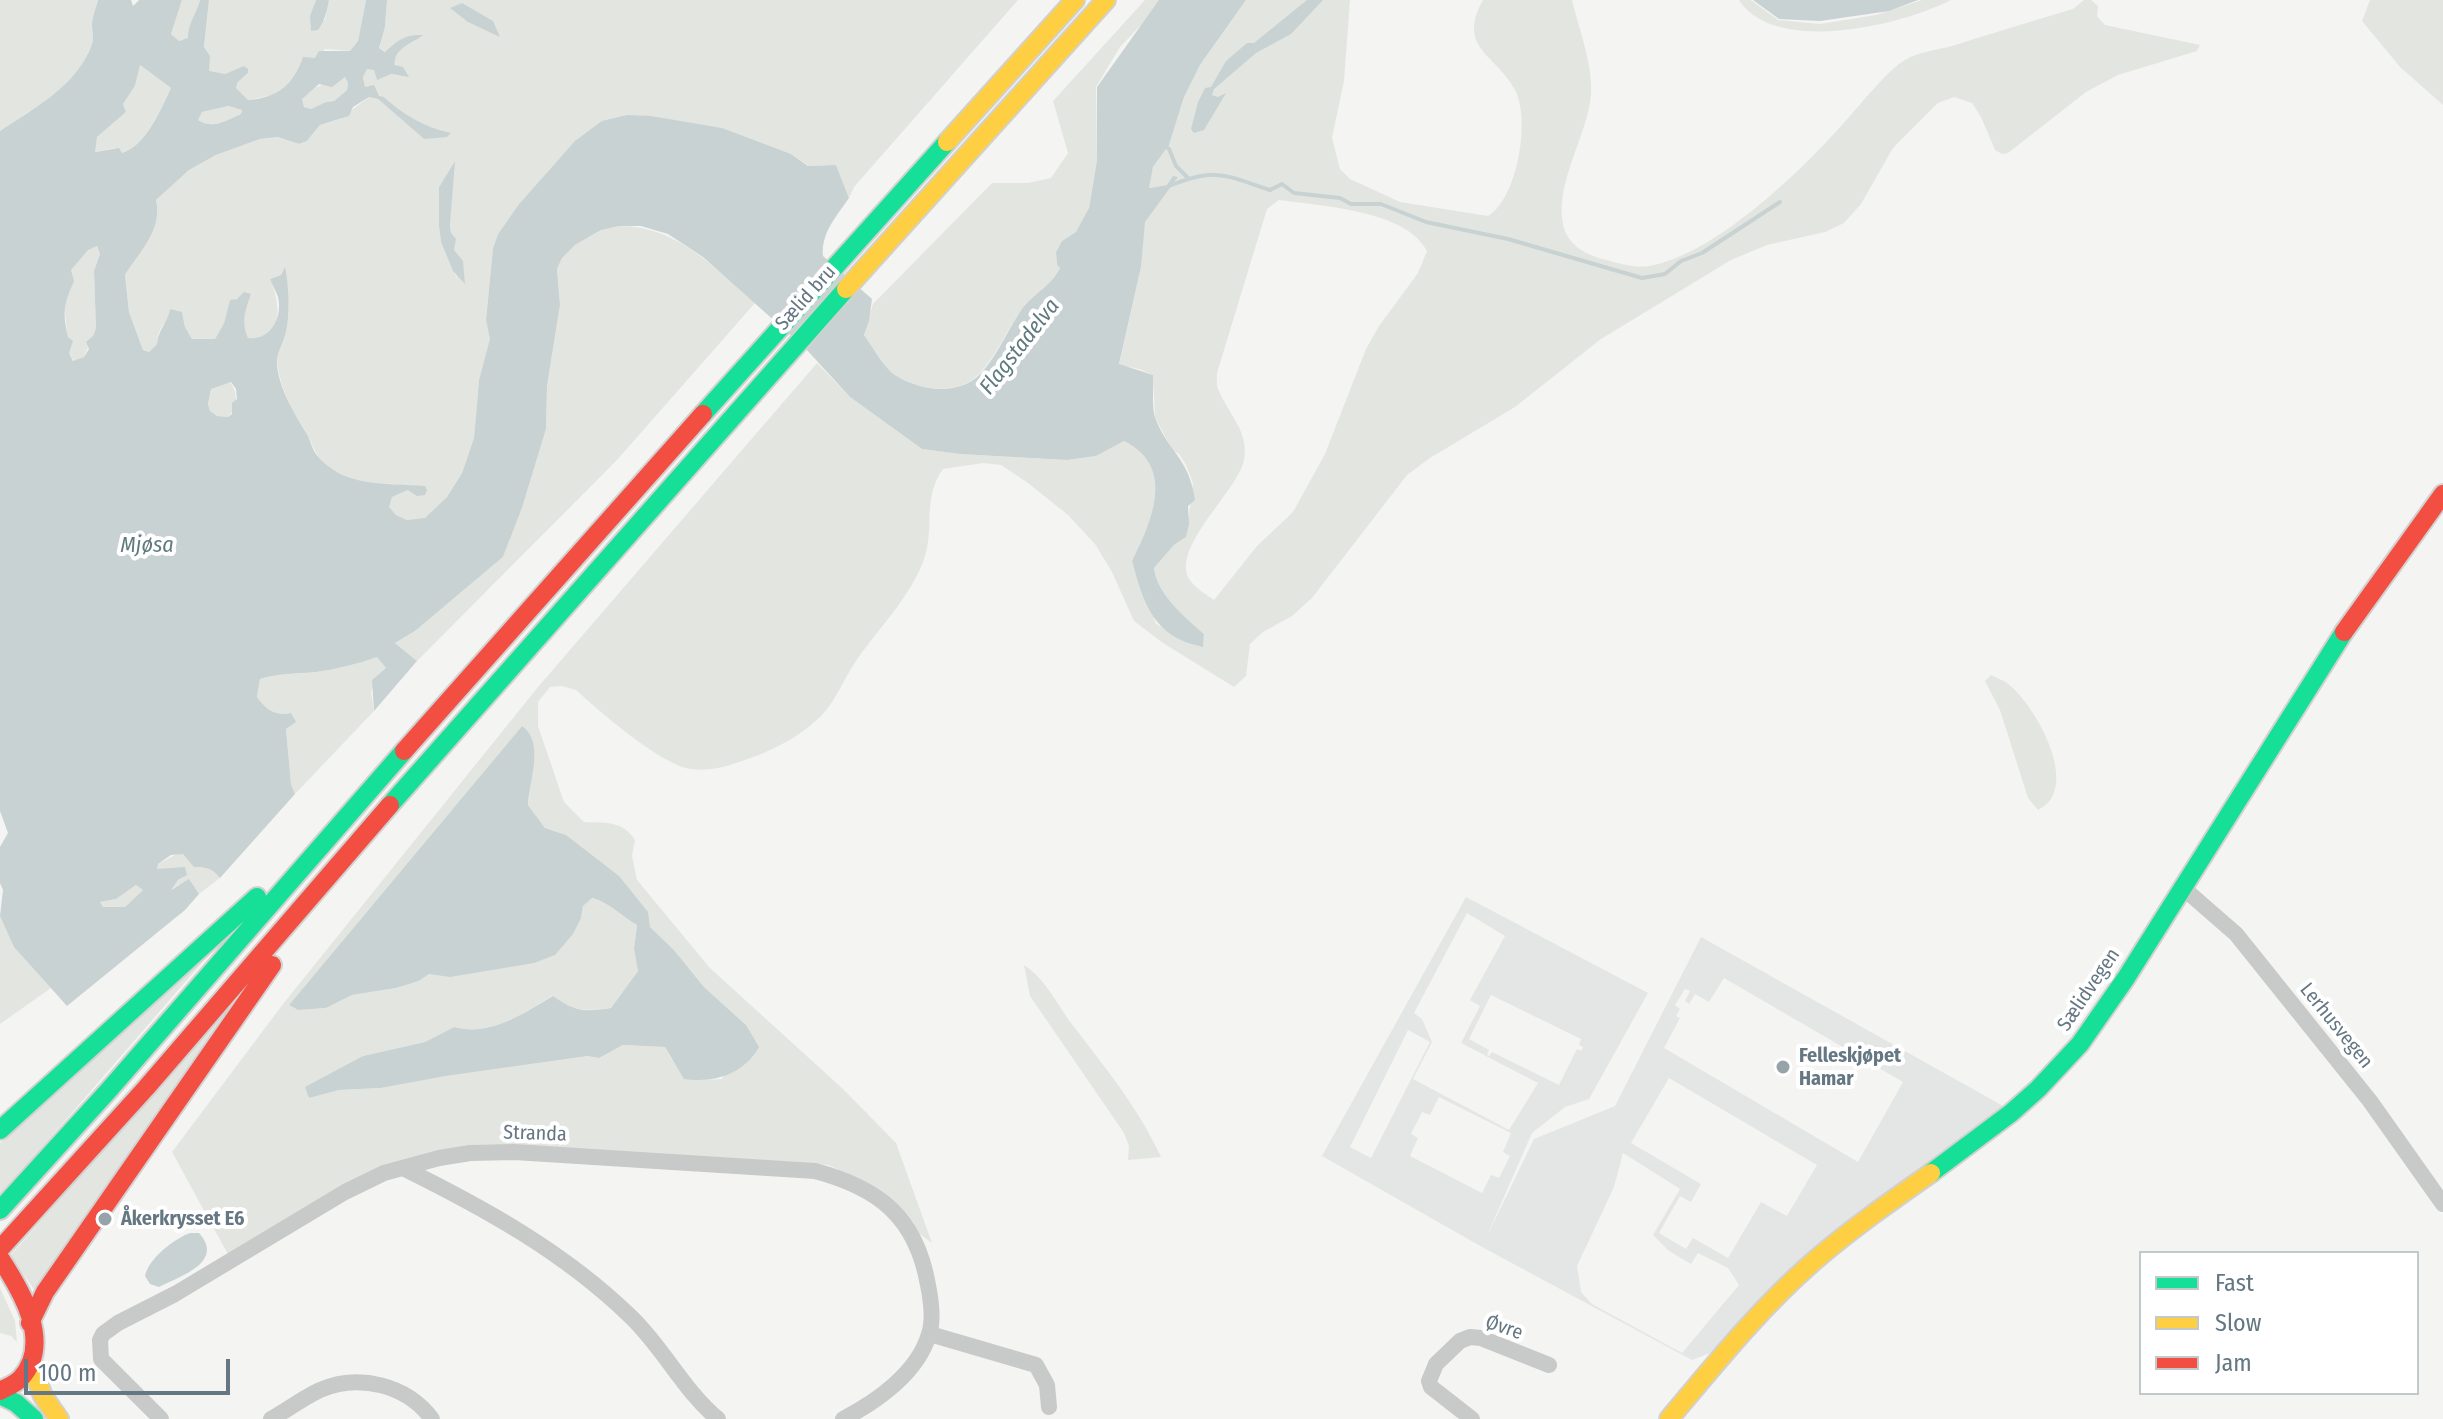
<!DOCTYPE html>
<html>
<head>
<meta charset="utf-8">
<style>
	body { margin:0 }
	#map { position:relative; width:2443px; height:1419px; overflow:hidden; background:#f4f4f2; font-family:"Fira Sans Condensed",sans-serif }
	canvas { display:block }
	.legend { position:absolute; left:2139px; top:1251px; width:280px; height:144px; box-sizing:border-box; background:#fff; border:2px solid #c1c9cd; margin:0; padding:10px 14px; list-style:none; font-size:24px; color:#647782 }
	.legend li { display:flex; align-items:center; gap:16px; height:40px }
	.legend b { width:40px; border:2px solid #c1c9cd }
	.scale { position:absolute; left:24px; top:1359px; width:206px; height:36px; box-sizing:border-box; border:4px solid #647782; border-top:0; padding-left:10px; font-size:24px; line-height:28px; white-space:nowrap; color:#647782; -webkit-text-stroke:6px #fff; paint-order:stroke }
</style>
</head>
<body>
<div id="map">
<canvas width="2443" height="1419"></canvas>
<ul class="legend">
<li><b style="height:10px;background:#16e098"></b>Fast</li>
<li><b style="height:10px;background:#ffcf43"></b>Slow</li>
<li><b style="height:10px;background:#f24e42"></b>Jam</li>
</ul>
<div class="scale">100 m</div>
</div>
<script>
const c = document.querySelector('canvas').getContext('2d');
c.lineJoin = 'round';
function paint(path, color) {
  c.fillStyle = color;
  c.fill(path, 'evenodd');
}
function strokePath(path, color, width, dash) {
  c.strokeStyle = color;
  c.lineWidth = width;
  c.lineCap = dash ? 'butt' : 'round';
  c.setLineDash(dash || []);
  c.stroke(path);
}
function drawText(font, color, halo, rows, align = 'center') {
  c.font = font + ' "Fira Sans Condensed",sans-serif';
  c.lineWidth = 8;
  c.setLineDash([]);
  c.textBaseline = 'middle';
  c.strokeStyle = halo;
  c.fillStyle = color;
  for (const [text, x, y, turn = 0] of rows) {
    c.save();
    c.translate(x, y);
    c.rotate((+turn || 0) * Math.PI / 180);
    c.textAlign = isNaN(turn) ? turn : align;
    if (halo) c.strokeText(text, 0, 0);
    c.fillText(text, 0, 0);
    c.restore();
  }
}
paint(new Path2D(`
	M1466,897l182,96 -59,106 -24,8 -33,26 -46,105 48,-99 81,-33 86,-169 304,170 -295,246 -18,7 -210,-113 -160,-91zM1467,913l38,23 -35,64 10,6 -19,37 77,40 -29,47 -96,-51 19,-37 -10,-23 -8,-6zM1724,978l179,104 -45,80 -194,-114 16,-30 -4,-2 4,-7 -5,-4 10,-16 5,2 -5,10 4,3 6,-10 14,8zM1491,995l90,44 -2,6 4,2 -2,4 -4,-2 -18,36 -67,-33 -3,4 -2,-1 2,-5 -20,-11zM1408,1030l22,12 -59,116 -21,-11zM1669,1078l148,87 -30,51 -26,-14 -33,56 -35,-20 -7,11 -27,-16 21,-37 11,6 10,-18 -70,-41zM1439,1097l72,36 -8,19 7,4 -11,22 -8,-3 -9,18 -72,-37 8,-18 -7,-4 11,-22 8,3zM1623,1153l57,36 -27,46 16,16 22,13 7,-11 30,15 11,17 -57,68 -90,-49 -11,-12 -4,-26 37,-79z`), '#e4e6e5');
paint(new Path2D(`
	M0,0h98c-2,8 -6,17 -6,25 0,7 2,12 0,19 -14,41 -59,65 -92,87z
	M182,0h18c-4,15 -12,22 -11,39l-10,2 -8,-7z
	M209,0h107l-1,4 10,16 4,-20h37l-8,41 -8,10 -25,-2 -47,45 -30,6 -12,-12 2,-6 10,-9 -4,-6 -19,7 -16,-2 -5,-24z
	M387,0h631l-164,187 -5,11 -13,-33 -27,1 -18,-12 -25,-8 -115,-30 -90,41 -42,47 -21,30 -5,14 -7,72 5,19 -12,41 -5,58 -12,35 -15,24 -22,22 -18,1 -11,-5 -8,-8 4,-10 16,-7c-12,-10 -26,-4 -41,-7 -13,-3 -29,-9 -40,-17 -12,-10 -15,-24 -23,-37 -12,-18 -23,-40 -26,-62 -5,-32 18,-68 6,-98l-3,6 -11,4c10,22 16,64 -22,59 -7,-16 -4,-27 2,-44l-20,7 -6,22 -9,16h-23l-7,-12 -3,-15c-16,8 -24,14 -25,32l-8,8 -6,-2 -14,-38 -4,-37c15,-24 38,-45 31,-75l33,-30 27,-15 44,-16 18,-2 21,7 8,-3 13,-16 20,-6 29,-22 9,2 46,40 26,-6c-27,-6 -46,-18 -66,-36h-5l-14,-10 -2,-10 4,-9 7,1 3,10 14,-5 8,2 -5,-18 5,-8 23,-14 -36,16 -7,-4 6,-21zM454,163l-4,62 7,53 -16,-36 -2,-16v-39z
	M1145,0h20l-45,47 -24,40 1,73 -8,48 -13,25 -14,8 -6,11 1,13 3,3c-8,17 -26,25 -37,40 -16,21 -26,47 -44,66 -21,22 -62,17 -85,0 -12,-8 -21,-27 -30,-39l9,-31 119,-121h36l23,-5 17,-25 -15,-52z
	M1246,0h104l-6,81 -12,57 8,31 10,10 50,23 88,14c29,-17 43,-96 27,-126 -19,-36 -59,-42 -32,-90h89c7,30 21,64 19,95 -4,42 -36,87 -28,129 4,22 25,32 44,36 13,4 28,8 42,6 65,-11 150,-93 193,-141 15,-16 46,-56 63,-65 13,-8 32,-10 47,-14 40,-13 81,-25 121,-37l11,-9h7l7,6 -1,10 8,9 95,20 -3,6 -79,24 -32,17 -78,61 -6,1 -7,-4 -14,-33 -9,-14 -18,-6 -16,6 -45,45 -32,56 -17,19 -19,9 -58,13 -36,15 -130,79 -86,68 -85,51 -23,17 -95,123 -20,18 -29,16 -13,12 -4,32 -12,11 -71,-44 -29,-22 -22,-49 -17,-28 -27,-29 -40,-32 -27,-18 -18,-2 -40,6c-22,31 -7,61 -20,93 -14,36 -43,65 -65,96 -13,18 -21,41 -36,57 -19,19 -41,31 -66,41 -22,8 -42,16 -65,13 -30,-4 -92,-58 -115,-79l-14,-4 -12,1 -12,15v24l26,76 20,20c21,1 38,-2 51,18l-3,16 5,24 73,88 133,121 53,54 36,100 -15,-11 -49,-49 -40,-18 -103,-7 -293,-5 -202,105 -58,-106 111,-148 255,-317 279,-324 33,34 72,52 38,5 107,6 29,-4 28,-15c52,26 28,80 8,120l24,63 39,21 8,1 1,-12c-19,-17 -48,-39 -50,-66l20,-23 12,-8 7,-54 -7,-18 -7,-11 -7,-4 -17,-33 -2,-42 -14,-6 -20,-4 22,-98 3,-45 34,-45 -11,8 -19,3 5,-21 16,-22 15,-48 16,-32zM1279,200c42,6 127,10 148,51l-9,22 -39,53 -13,23 -41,105 -32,58 -36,34 -43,54c-7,-5 -19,-12 -24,-20 -21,-31 48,-89 54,-120 6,-27 -16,-47 -25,-69 -3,-5 -2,-12 -2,-18l50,-164zM522,726l12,31 -6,48 17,23 21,7 11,10 73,82 24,23 30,37 42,38 -24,54c-31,2 -42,-3 -57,-32l-42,-2 -24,13 -10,-2 -143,20 -65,12 -42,2 -31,8 55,-42 62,-14 29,-15c36,10 68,-13 98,-31 24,16 32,15 59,12l27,-37 -4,-22 3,-24c-16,-9 -28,-23 -46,-27l-8,8 -2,12 -152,56 -10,7 -23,7 -44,7 -26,13 -28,2 -9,-5z
	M1739,0h12l27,20 42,4 56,-9 46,-15h29c-48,25 -176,56 -212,0z
	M2370,0h73v105l-43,-38 -38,-46z
	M140,65l31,23c-10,21 -25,58 -49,65l-7,-5 -21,4 3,-15 29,-25 -3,-8 12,-18z
	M345,77l3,6 -1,7 -13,11 -8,1 -15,7 -7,-2 -2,-8c11,-16 28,-14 43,-22z
	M227,106l15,4 -1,4c-14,6 -28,16 -44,6l5,-8z
	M619,226c57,-1 96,42 136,77l-138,157 -200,201 -22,-18 20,-12 88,-74 19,-49 24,-79 1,-43 13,-81 -3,-36 5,-11 13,-13 26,-15z
	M97,246l3,8 -6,17 2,57 -12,29 -10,4 -5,-8 -5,-52 6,-10 1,-21 17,-21z
	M230,382c8,11 9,25 -2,35l-11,-1 -7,-5 -2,-7 3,-15z
	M377,656l9,12 -15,23 3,20 -79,83 -4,-10 -5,-55 9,-7 -31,-14 -7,-11 3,-18c19,-6 36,-5 56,-7 21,-3 41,-8 61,-16z
	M1991,675c5,3 13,5 17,9 27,20 75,105 30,126l-10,-12 -28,-88 -15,-29z
	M179,853l8,2 3,6 10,7c10,-3 14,3 20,10l-21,16 -9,-11 -12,2 -8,5 2,-5 11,-8 -10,-8h-16l1,-5z
	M136,885l7,5 -18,17h-22l-4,-5 17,-3z
	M0,916l15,31 36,41 -51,36z
	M231,929l-231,267v-53z
	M1024,965c23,15 34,42 51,63 32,42 64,81 86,129l-33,3 1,-14 -5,-13 -94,-137z
	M254,979l-218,313 -26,-36z
	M0,1288l15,33 2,21 -6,-6 -11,-3z`), '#e3e6e0');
paint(new Path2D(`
	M98,0h33l2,6 6,-6h43l-11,34 8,7 9,-3c0,-16 8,-23 12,-38h9l-5,47 6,9 -1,15 16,3 19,-8 4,3v4l-10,9 -2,6 12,12c30,-2 46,-16 55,-43l12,1 4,-7h31l8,-10 8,-41h21l-2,27 -6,21 6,4c13,-12 20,-18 38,-17 -11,9 -30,13 -28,30l8,2 6,10 -18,-3 -14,6 -3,-10 -7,-1 -4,8 2,10 9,-2 5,11 5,1c20,18 40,30 67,36l-4,4 -23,2 -46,-40 -9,-2 -16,10 -4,9 -29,9 -13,16 -8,3 -21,-7 -18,2 -44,16 -27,15 -33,30c7,30 -16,51 -31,75l4,37 14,38 6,2 8,-8c1,-15 11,-21 13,-35l12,3 3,15 7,12h23l9,-16 6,-23 7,-1 7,-7 7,2c-6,16 -10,28 -3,44 22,3 35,-20 30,-41 -2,-6 -6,-12 -8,-18l11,-4 4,-8c4,17 6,57 -2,74 -3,8 -6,12 -6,23 2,24 16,47 28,67 5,7 6,16 11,23 26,34 71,29 109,32l2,4 -2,5 -8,1 -9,-6 -16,7 -3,10 7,8 11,5 18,-2 22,-21 15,-24 12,-35 5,-58 11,-41 -4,-19 7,-72 5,-14 21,-30 56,-63 27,-20 25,-6 24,1 71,12 69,26 17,12 28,-1 13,33c-13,19 -28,35 -26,58l49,43 -3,22 -5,14c9,12 19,32 31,40 23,15 59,21 82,2 18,-16 31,-48 45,-68 11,-15 30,-24 38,-41l-3,-3 -1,-13 6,-11 14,-9 13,-24 8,-48v-73l62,-87h87l-46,65 -16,32 -15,48 -16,22 -4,21 18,-3 6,-9 5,1 -33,45 -4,45 -22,97 34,11c1,14 -2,33 3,45 14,34 33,38 39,80l-7,6 1,18 -3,13 -12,8 -20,23c3,27 31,49 50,66l-1,13c-50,-10 -59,-43 -71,-86 20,-40 44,-94 -8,-120l-28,15 -29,4 -107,-6 -38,-5 -72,-52 -44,-48 -103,-92 -35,-23 -27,-8h-22l-18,4 -26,15 -13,13 -5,11 3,36 -13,81 -1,43 -24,79 -19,49 -88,74 -20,12 22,18 -43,50 -2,-31 14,-12 -9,-11c-20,7 -40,12 -61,15 -20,2 -37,1 -56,7l-3,18c8,12 19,20 34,16l5,9 -10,7 5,55 4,10 -75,84c-9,-11 -13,-10 -26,-11l-11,-13 -12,1 -13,9 -1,5 28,-2 2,8 -9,5 -7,10 18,-11 10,15 -14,16 -118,96 -53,-59 -14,-31 3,-26 -3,-7v-36l8,-14 -8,-22v-680c33,-22 78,-46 92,-87 2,-7 0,-13 0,-19 0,-8 4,-17 6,-25zM140,65l31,23c-10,21 -25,58 -49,65l-3,-5 -24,4 2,-15 29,-25 -3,-8 12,-18zM345,77l3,6 -1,7 -13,11 -8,1 -15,7 -7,-2 -2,-8 17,-15 13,3zM228,106l14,4 -1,4c-14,6 -28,16 -43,6l4,-8zM97,246l3,8 -6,17 2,57 -3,8 -7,6 3,7 -5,8 -11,4 -4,-8 4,-12 -5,-4c-6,-25 -4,-33 6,-56l-3,-11 17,-20zM231,382l5,7 1,10 -5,4v11l-4,3 -11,-1 -7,-5 -2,-7 3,-15zM136,885l7,5 -18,17h-22l-3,-5 16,-3z
	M316,0h13c-2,11 -4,20 -11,30l-7,1 -1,-15z
	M1307,0h16l-32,34 -35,19 -42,36 -2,6 6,2 8,-4 -22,37 -10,3 -3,-4 7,-27 7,-14 6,-1 15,-26 21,-18h7z
	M1753,0h165l-29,11 -69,10 -41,-2z
	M462,3l31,18 7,16 -32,-15 -18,-14z
	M455,161l-5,64 1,8 5,6 -2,11 9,11 2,23 -12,-13 -12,-29 -2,-16v-39z
	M522,726c23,16 7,56 6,79l17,23 21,7 53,41 29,36 2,15 24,23 30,37 42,38 13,22c-16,28 -45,36 -75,32l-19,-32 -42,-2 -24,13 -11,-2 -142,20 -65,12 -42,2 -30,8 -4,-11 58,-31 62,-14 29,-15c36,10 68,-13 99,-31 23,16 31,16 58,12l27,-37 -4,-22 3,-24c-16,-9 -28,-23 -45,-27l-9,8 -2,12 -8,16 -18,21 -21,8 -84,14 -21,-3 -10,7 -23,7 -44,7 -26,13 -28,2 -9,-5z
	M190,1233h9c26,29 -18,43 -40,54l-9,-3 -5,-8c4,-18 29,-37 45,-43z`), '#c8d2d3');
strokePath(new Path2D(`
	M1164,145l5,4 7,17 12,12
	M1169,186c48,-19 55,-11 101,4l12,-6 12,9 46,5 11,6h30l45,18 82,17 134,39 23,-4 16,-13 21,-8 78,-51`), '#c8d2d3', 4);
const fast = new Path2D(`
	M703,414l244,-272
	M390,805l456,-516
	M0,1130l257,-233
	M1931,1173l80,-60 27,-24 42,-45 46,-66 218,-346
	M0,1210l108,-119 296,-340
	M0,1395l16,8 18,16`);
const slow = new Path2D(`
	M947,142l128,-142
	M846,289l260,-289
	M32,1367l11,29 16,23
	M1669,1419c46,-55 91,-111 145,-158 37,-32 77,-60 117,-88`);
const jam = new Path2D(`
	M2344,632l99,-138
	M404,751l299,-337
	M0,1249l146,-161 244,-283
	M0,1258c21,32 53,85 21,120 -5,6 -14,9 -21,13
	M30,1323l15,-31 227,-327`);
strokePath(fast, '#d1d1d1', 22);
strokePath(slow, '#d1d1d1', 22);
strokePath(jam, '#d1d1d1', 22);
strokePath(new Path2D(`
	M2182,887l54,47 134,167 73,103
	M403,1168c81,40 161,84 227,148 33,31 53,74 88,103
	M930,1334l106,31 11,20 2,22
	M161,1419l-60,-60 -1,-19 3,-6 15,-11 57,-29 170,-102 39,-19 55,-15 31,-5 44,-1 301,19c64,17 101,46 113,114 3,15 6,35 1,49 -11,39 -53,68 -86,85
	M271,1419c16,-9 32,-21 49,-29 39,-17 87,-5 112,29
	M1472,1419l-41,-32 -2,-6 7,-17 24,-23 10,-4 11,1 68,27`), '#c8caca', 16);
strokePath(fast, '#16e098', 18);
strokePath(slow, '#ffcf43', 18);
strokePath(jam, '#f24e42', 18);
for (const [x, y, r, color] of [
	[1783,1067,8,"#96a3a9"],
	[105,1219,8,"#96a3a9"]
]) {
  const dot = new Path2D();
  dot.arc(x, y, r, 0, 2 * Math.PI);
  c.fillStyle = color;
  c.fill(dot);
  strokePath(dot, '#fff', 3);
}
drawText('20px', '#647782', '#fff', [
	["Sælid bru",806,298,-48],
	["Sælidvegen",2089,990,-56],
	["Lerhusvegen",2336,1026,51],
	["Stranda",535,1134,2],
	["Øvre",1504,1328,19]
]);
drawText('bold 20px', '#647782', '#fff', [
	["Felleskjøpet",1799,1056],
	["Hamar",1799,1079],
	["Åkerkrysset E6",121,1219]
], 'left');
drawText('italic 22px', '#607a7f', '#fff', [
	["Flagstadelva",1020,347,-52],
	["Mjøsa",147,546]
]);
</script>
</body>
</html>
